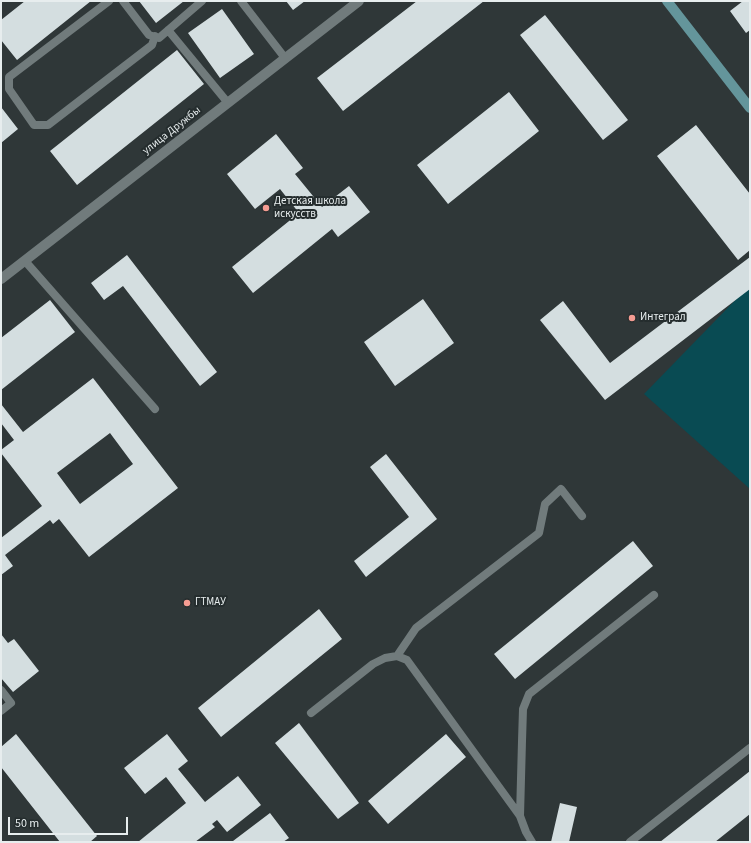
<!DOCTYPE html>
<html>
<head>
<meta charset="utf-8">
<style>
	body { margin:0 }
	#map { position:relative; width:751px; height:843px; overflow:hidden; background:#2f3738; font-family:"Source Sans 3",sans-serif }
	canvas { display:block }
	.frame { position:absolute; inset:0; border:2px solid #e7edee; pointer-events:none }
	.scale { position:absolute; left:8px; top:817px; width:120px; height:18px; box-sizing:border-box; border:2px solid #e7edee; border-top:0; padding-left:5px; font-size:12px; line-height:14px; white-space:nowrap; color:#e7edee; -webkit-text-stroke:3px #252d2e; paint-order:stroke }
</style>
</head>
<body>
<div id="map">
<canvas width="751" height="843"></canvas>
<div class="frame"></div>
<div class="scale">50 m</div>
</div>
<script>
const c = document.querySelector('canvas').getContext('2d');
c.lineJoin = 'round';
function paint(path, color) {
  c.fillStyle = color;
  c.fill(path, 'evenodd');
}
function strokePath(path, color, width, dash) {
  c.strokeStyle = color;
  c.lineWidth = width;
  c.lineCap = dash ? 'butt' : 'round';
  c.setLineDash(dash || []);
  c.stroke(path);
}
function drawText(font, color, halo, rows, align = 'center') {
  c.font = font + ' "Source Sans 3",sans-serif';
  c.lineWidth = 4;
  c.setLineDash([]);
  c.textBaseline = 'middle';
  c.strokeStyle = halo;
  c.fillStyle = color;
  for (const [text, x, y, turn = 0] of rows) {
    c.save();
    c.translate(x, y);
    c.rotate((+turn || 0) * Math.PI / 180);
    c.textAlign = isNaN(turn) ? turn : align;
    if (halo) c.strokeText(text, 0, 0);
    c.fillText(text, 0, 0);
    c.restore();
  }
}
paint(new Path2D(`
	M750,285v204l-106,-95z`), '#094b53');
paint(new Path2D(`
	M25,1h66l-74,59 -16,-20v-20z
	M139,1h45l-28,22z
	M286,1h19l-12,9z
	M417,1h67l-141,110 -26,-33z
	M743,1h7v29l-4,3 -16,-22z
	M222,9l32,45 -34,24 -32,-45z
	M545,15l83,105 -25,20 -83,-105z
	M177,50l27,34 -127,101 -27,-34z
	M509,92l30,39 -91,73 -31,-39z
	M1,107l17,22 -17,14z
	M696,125l54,69v56l-12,10 -81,-104z
	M276,134l27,34 -8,6 27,33 27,-21 21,26 -32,25 -6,-8 -79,64 -21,-26 67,-54 -19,-24 -25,20 -28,-35z
	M127,255l90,117 -17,14 -77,-100 -19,14 -13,-17z
	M750,257v32l-145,111 -65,-80 23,-19 47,62z
	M423,299l31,44 -59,43 -31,-44z
	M50,300l25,32 -74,58v-52z
	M93,378l85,110 -89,69 -30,-38 -6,5 -3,-4 -45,35 8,11 -12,9v-37l41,-32 -41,-53v-3l13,-10 -13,-17v-19l22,28zM110,433l23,31 -53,40 -23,-31z
	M386,454l51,65 -71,58 -12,-16 55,-44 -39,-50z
	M633,541l20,25 -138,113 -21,-25z
	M319,609l23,30 -121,98 -23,-29z
	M1,634l7,9 6,-4 25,32 -26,21 -12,-14z
	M299,723l60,80 -21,16 -63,-76z
	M16,734l81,102 -7,6h-30l-59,-75v-20z
	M167,734l21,27 -10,8 27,33 33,-26 23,29 -34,27 -10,-12 -5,4 3,3 -20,15h-57l48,-39 -20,-26 -21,17 -21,-26z
	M446,734l20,23 -78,67 -20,-23z
	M750,771v43l-35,28h-55z
	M560,803l17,4 -8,35h-18z
	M270,813l19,25 -6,4h-49l-1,-1z`), '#d4dee0');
strokePath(new Path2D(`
	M109,1l-100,76v12l25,36h14l104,-80 3,-9
	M123,1l26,34 10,3 43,-37
	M241,1l44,57
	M168,30l60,73
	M25,261l130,148
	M397,656l19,-28 123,-95 6,-29 16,-15 21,27
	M1,690l10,13 -10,8
	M311,713l62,-49 12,-6 12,-2 10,4 113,156 6,16 6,10
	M520,816l2,-75 1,-32 6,-15 125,-99
	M630,842l120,-94`), '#717b7c', 8);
strokePath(new Path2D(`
	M1,279l358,-278`), '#717b7c', 10);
strokePath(new Path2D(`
	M667,1l83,107`), '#64959b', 10);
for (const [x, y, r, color] of [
	[266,208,4,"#f59c92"],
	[632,318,4,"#f59c92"],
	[187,603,4,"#f59c92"]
]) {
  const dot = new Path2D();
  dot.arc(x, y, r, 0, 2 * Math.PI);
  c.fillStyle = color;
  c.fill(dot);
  strokePath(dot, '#252d2e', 1.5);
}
drawText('11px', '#e7edee', '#252d2e', [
	["улица Дружбы",172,131,-38]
]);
drawText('11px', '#e7edee', '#252d2e', [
	["Детская школа",274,202],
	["искусств",274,215],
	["Интеграл",640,318],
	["ГТМАУ",195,603]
], 'left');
</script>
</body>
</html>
